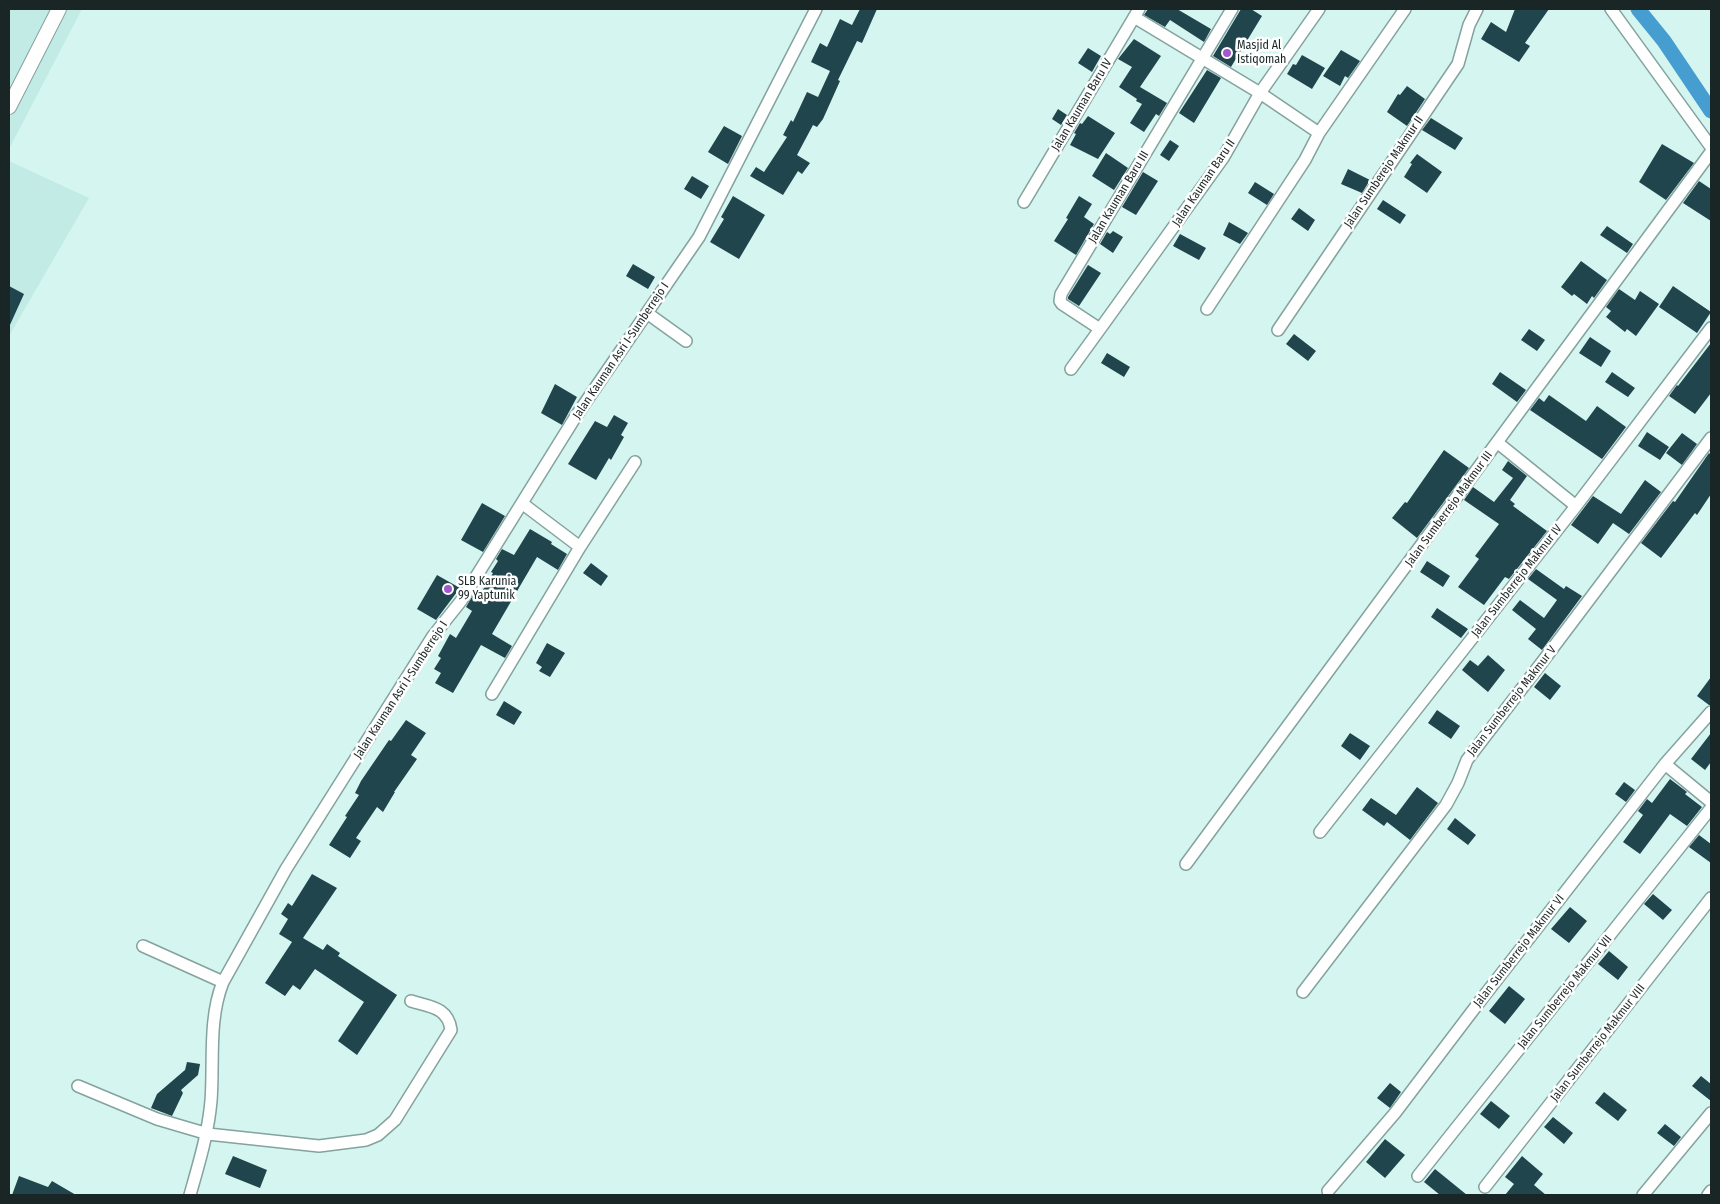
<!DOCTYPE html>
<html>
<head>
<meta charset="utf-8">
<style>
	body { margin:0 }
	#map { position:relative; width:1720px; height:1204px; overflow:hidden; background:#d5f5f0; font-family:"Fira Sans Condensed",sans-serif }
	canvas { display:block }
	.frame { position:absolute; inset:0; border:10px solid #1a2625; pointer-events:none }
</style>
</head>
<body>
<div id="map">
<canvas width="1720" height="1204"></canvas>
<div class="frame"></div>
</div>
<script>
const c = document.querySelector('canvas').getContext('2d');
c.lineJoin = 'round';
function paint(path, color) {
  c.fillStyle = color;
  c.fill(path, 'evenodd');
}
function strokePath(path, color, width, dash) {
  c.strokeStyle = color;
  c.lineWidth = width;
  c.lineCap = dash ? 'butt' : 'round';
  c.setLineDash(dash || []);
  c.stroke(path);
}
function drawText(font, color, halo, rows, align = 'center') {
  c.font = font + ' "Fira Sans Condensed",sans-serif';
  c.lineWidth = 5;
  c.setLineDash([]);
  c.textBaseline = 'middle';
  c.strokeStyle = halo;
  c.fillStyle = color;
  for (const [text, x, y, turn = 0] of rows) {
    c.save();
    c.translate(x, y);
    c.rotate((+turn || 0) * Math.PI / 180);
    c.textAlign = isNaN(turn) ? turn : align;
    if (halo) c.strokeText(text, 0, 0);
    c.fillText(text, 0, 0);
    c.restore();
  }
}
paint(new Path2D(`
	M9,9h73l-73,140z
	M9,161l80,37 -80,138z`), '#c2ebe5');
strokePath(new Path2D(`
	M1638,9l26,32 47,70`), '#459ecf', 15);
paint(new Path2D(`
	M860,9h17l-15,34 -5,-2 -19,39 2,1 -17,38 -6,8 -4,-2 -16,30 13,8 -8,11 -4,-3 -15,24 -33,-19 6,-9 8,5 23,-35 -4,-2 8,-15 2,2 14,-30 11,5 12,-26 -19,-9 9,-19 7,4 13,-28 12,6z
	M1148,9h29l34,20 -7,13 -34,-22 -5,7 -21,-12z
	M1241,9h10l11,7 -31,51 -18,-11z
	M1515,9h34l-24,34 5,3 -11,16 -38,-23 10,-17 15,10z
	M1134,39l27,17 -21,31 27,16 -8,13 -3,-2 -12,18 -14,-9 12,-19 -6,-3 1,-2 -18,-12 13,-20 -14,-8z
	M1088,48l13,8 -9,16 -14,-9z
	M1341,50l19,11 -12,17 -3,-2 -5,10 -17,-10z
	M1302,55l23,13 -13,21 -25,-15 6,-10 3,1z
	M1207,70l14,8 -27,45 -15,-10z
	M1407,86l18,13 -18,27 -20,-14 11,-18 2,1z
	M1058,109l9,6 -6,10 -9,-6z
	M1088,116l27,17 -17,26 -28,-14 6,-11 -2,-1 6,-10 2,1z
	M1431,118l32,20 -8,12 -33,-20z
	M724,126l18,10 -14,28 -20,-12z
	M1170,140l9,6 -10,15 -9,-6z
	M1662,144l32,19 -28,37 -27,-18z
	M1106,153l22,15 -14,22 -22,-14z
	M1417,154l25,18 -15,21 -23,-16 8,-13 -2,-1z
	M1348,169l22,11 -8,13 -21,-9z
	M1143,172l15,9 -22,34 -14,-8z
	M692,176l17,10 -8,13 -17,-10z
	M1699,181l12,8v32l-28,-18z
	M1255,182l19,12 -7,11 -19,-12z
	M733,196l32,19 -26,44 -29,-17 14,-23 -3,-2z
	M1079,196l13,8 -8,13 10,7 -18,31 -22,-14 14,-22 -2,-1z
	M1383,200l23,15 -6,9 -23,-15z
	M1299,208l16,12 -7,11 -17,-12z
	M1229,222l19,11 -8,11 -17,-9z
	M1607,226l26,18 -6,9 -27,-18z
	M1113,231l10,6 -10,16 -13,-9 7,-12 3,2z
	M1180,234l26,14 -7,12 -26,-14z
	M1581,261l26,19 -13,18 -2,-2 -5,8 -13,-10 -2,2 -11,-9z
	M633,264l22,13 -7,12 -22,-13z
	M1088,265l13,8 -22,33 -11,-7v-2z
	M9,286l15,8 -15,33z
	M1673,286l38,26 -14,21 -38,-26z
	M1619,289l16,11 5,-9 19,13 -23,32 -9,-7 -2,3 -19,-15 5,-6 -5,-4z
	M1529,329l16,11 -8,11 -16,-11z
	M1294,334l22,17 -8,10 -22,-17z
	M1590,337l21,14 -10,16 -22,-14z
	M1711,343v50l-16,21 -26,-18 8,-11 1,1z
	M1107,353l23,14 -6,10 -23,-14z
	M1500,372l26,18 -9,12 -25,-18z
	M1612,372l23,16 -7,9 -23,-15z
	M555,384l22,13 -15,28 -21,-12z
	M1549,395l37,26 11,-15 29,21 -24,32 -72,-49 9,-12 5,4z
	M614,415l14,8 -7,12 3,2 -13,23 -2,-2 -13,22 -28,-16 27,-43 12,6z
	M1647,432l22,15 -9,13 -22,-14z
	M1682,433l15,11 -15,21 -16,-12z
	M1444,450l25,18 -52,70 -25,-20 13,-16 2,1z
	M1709,453l2,2v39l-14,21 -2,-2 -34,45 -20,-15 32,-42 2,1z
	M1508,461l19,15 -17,24 5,4 -2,2 34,25 -38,48 -4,-2 -21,28 -26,-18 21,-28 -4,-3 24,-32 -35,-24 9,-13 21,15 19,-24 -11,-8z
	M1645,480l16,12 -32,42 -16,-11 -15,21 -27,-19 22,-29 28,18z
	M482,503l23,13 -22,36 -22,-12z
	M530,529l22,13 -1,2 16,10 -9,16 -21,-13 -45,77 20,12 -7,12 -24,-13 -28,48 -18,-10 6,-10 -7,-4 7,-11 -3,-2 12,-22 6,4 16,-27 -6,-4 7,-12 5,3 15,-25 -2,-1 7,-11 -2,-2 6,-10 12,6z
	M1427,561l23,15 -7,11 -23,-15z
	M591,563l17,13 -7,10 -18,-13z
	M1536,569l28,20 2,-3 16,10 -40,54 -14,-11 8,-10 -24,-19 8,-10 24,18 13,-18 -29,-21z
	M437,575l23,13 -24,32 -19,-11z
	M1437,608l31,21 -7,9 -30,-21z
	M547,643l18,10 -15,24 -11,-6 3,-4 -6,-4z
	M1488,655l17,15 -17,22 -26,-22 8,-10 8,6z
	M1545,673l16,13 -11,14 -16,-13z
	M1711,677v28h-2l-12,-9z
	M504,701l18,11 -8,13 -18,-10z
	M1437,710l23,16 -9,13 -23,-16z
	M406,720l20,13 -15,22 6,4 -23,33h1l-12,20 -6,-5 -21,31 5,3 -11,17 -21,-13 18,-28 -2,-1 14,-21 -4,-2 6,-12 28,-41 2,1z
	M1350,733l20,13 -10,14 -19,-14z
	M1711,733v29l-6,8 -14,-11z
	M1670,779l17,13 -2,2 17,13 -15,19 -17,-12 -30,40 -17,-12 20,-27 -5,-4 9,-12 5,4z
	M1624,782l11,8 -9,12 -11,-8z
	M1417,787l21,16 -28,37 -23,-18 -3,4 -22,-16 9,-12 25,17z
	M1455,818l21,17 -8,10 -21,-16z
	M1699,835l12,9v19l-22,-16z
	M312,874l25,14 -34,50 20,12 4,-6 13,9 -2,3 59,39 -40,60 -19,-14 26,-39 -49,-33 -15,21 -7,-5 -8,11 -20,-13 27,-41 -13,-8 9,-15 -7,-5 7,-11 4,3z
	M1653,894l19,16 -9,10 -19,-16z
	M1570,907l17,14 -18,22 -18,-14z
	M1609,951l19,16 -10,13 -20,-16z
	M1509,986l16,13 -20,25 -16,-13z
	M187,1062l13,2 -2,11 -17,15 2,3 -11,23 -21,-8 6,-14 28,-24z
	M1701,1076l10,8v17l-19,-15z
	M1390,1083l11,9 -11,16 -13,-10z
	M1604,1092l23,18 -9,11 -23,-18z
	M1491,1101l19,15 -11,13 -19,-15z
	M1553,1117l20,16 -9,11 -20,-17z
	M1665,1124l16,13 -7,9 -17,-13z
	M1385,1139l20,16 -20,23 -19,-16z
	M233,1156l34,14 -7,18 -35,-14z
	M1522,1156l21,18 -9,11 12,10h-41l9,-11 -9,-7z
	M1435,1169l32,26h-27l-16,-13z
	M19,1176l29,11 4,-6 24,14h-64z`), '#20454c');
const minor = new Path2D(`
	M1611,9l100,138
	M1134,17l126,76 59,40
	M1024,202l115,-193
	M1207,309l98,-149 14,-27 86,-124
	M647,313l39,28
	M1100,329l123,-171 37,-65 59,-84
	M1278,330l180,-266 11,-39 8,-16
	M1071,369l29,-40 -38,-25 -2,-3 1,-7 171,-285
	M1498,443l78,63
	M580,547l55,-85
	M492,694l88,-147 -57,-43
	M1665,764l46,38
	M1320,832l256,-326 135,-178
	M1186,864l525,-712
	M143,946l80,36
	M1303,992l143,-187 12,-22 9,-23 79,-103 165,-219
	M78,1086l79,33 51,15 111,12 47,-6 12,-5 17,-15 56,-90c-3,-23 -21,-23 -40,-29
	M1418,1176l293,-368
	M1485,1187l226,-289
	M1328,1191l67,-78 82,-108 188,-241 46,-52
	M190,1195c9,-32 18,-61 21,-94 3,-38 -3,-82 12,-119l63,-113 147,-233 28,-35 115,-185 123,-179 117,-228
	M1643,1195l68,-82
	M1708,1195l3,-4`);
const tertiary = new Path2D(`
	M9,107l50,-98`);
strokePath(minor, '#84a29e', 14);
strokePath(tertiary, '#84a29e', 16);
strokePath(minor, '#fff', 11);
strokePath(tertiary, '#fff', 14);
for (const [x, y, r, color] of [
	[1227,53,5,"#a159cc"],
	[448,589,5,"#a159cc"]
]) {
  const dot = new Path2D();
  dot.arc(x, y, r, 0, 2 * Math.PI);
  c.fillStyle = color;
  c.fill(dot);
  strokePath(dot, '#fff', 2);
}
drawText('12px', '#1a2625', '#fff', [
	["Masjid Al",1237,46],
	["Istiqomah",1237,60],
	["SLB Karunia",458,582],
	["99 Yaptunik",458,596]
], 'left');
drawText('12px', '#1a2625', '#fff', [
	["Jalan Kauman Baru IV",1082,105,-59],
	["Jalan Sumberejo Makmur II",1384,172,-56],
	["Jalan Kauman Baru II",1204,183,-56],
	["Jalan Kauman Baru III",1119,197,-59],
	["Jalan Kauman Asri I-Sumberrejo I",621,351,-56],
	["Jalan Sumberrejo Makmur III",1449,509,-54],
	["Jalan Sumberrejo Makmur IV",1517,581,-52],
	["Jalan Kauman Asri I-Sumberrejo I",401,690,-57],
	["Jalan Sumberrejo Makmur V",1512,701,-52],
	["Jalan Sumberrejo Makmur VI",1519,951,-52],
	["Jalan Sumberrejo Makmur VII",1565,992,-51],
	["Jalan Sumberrejo Makmur VIII",1598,1043,-52]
]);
</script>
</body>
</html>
